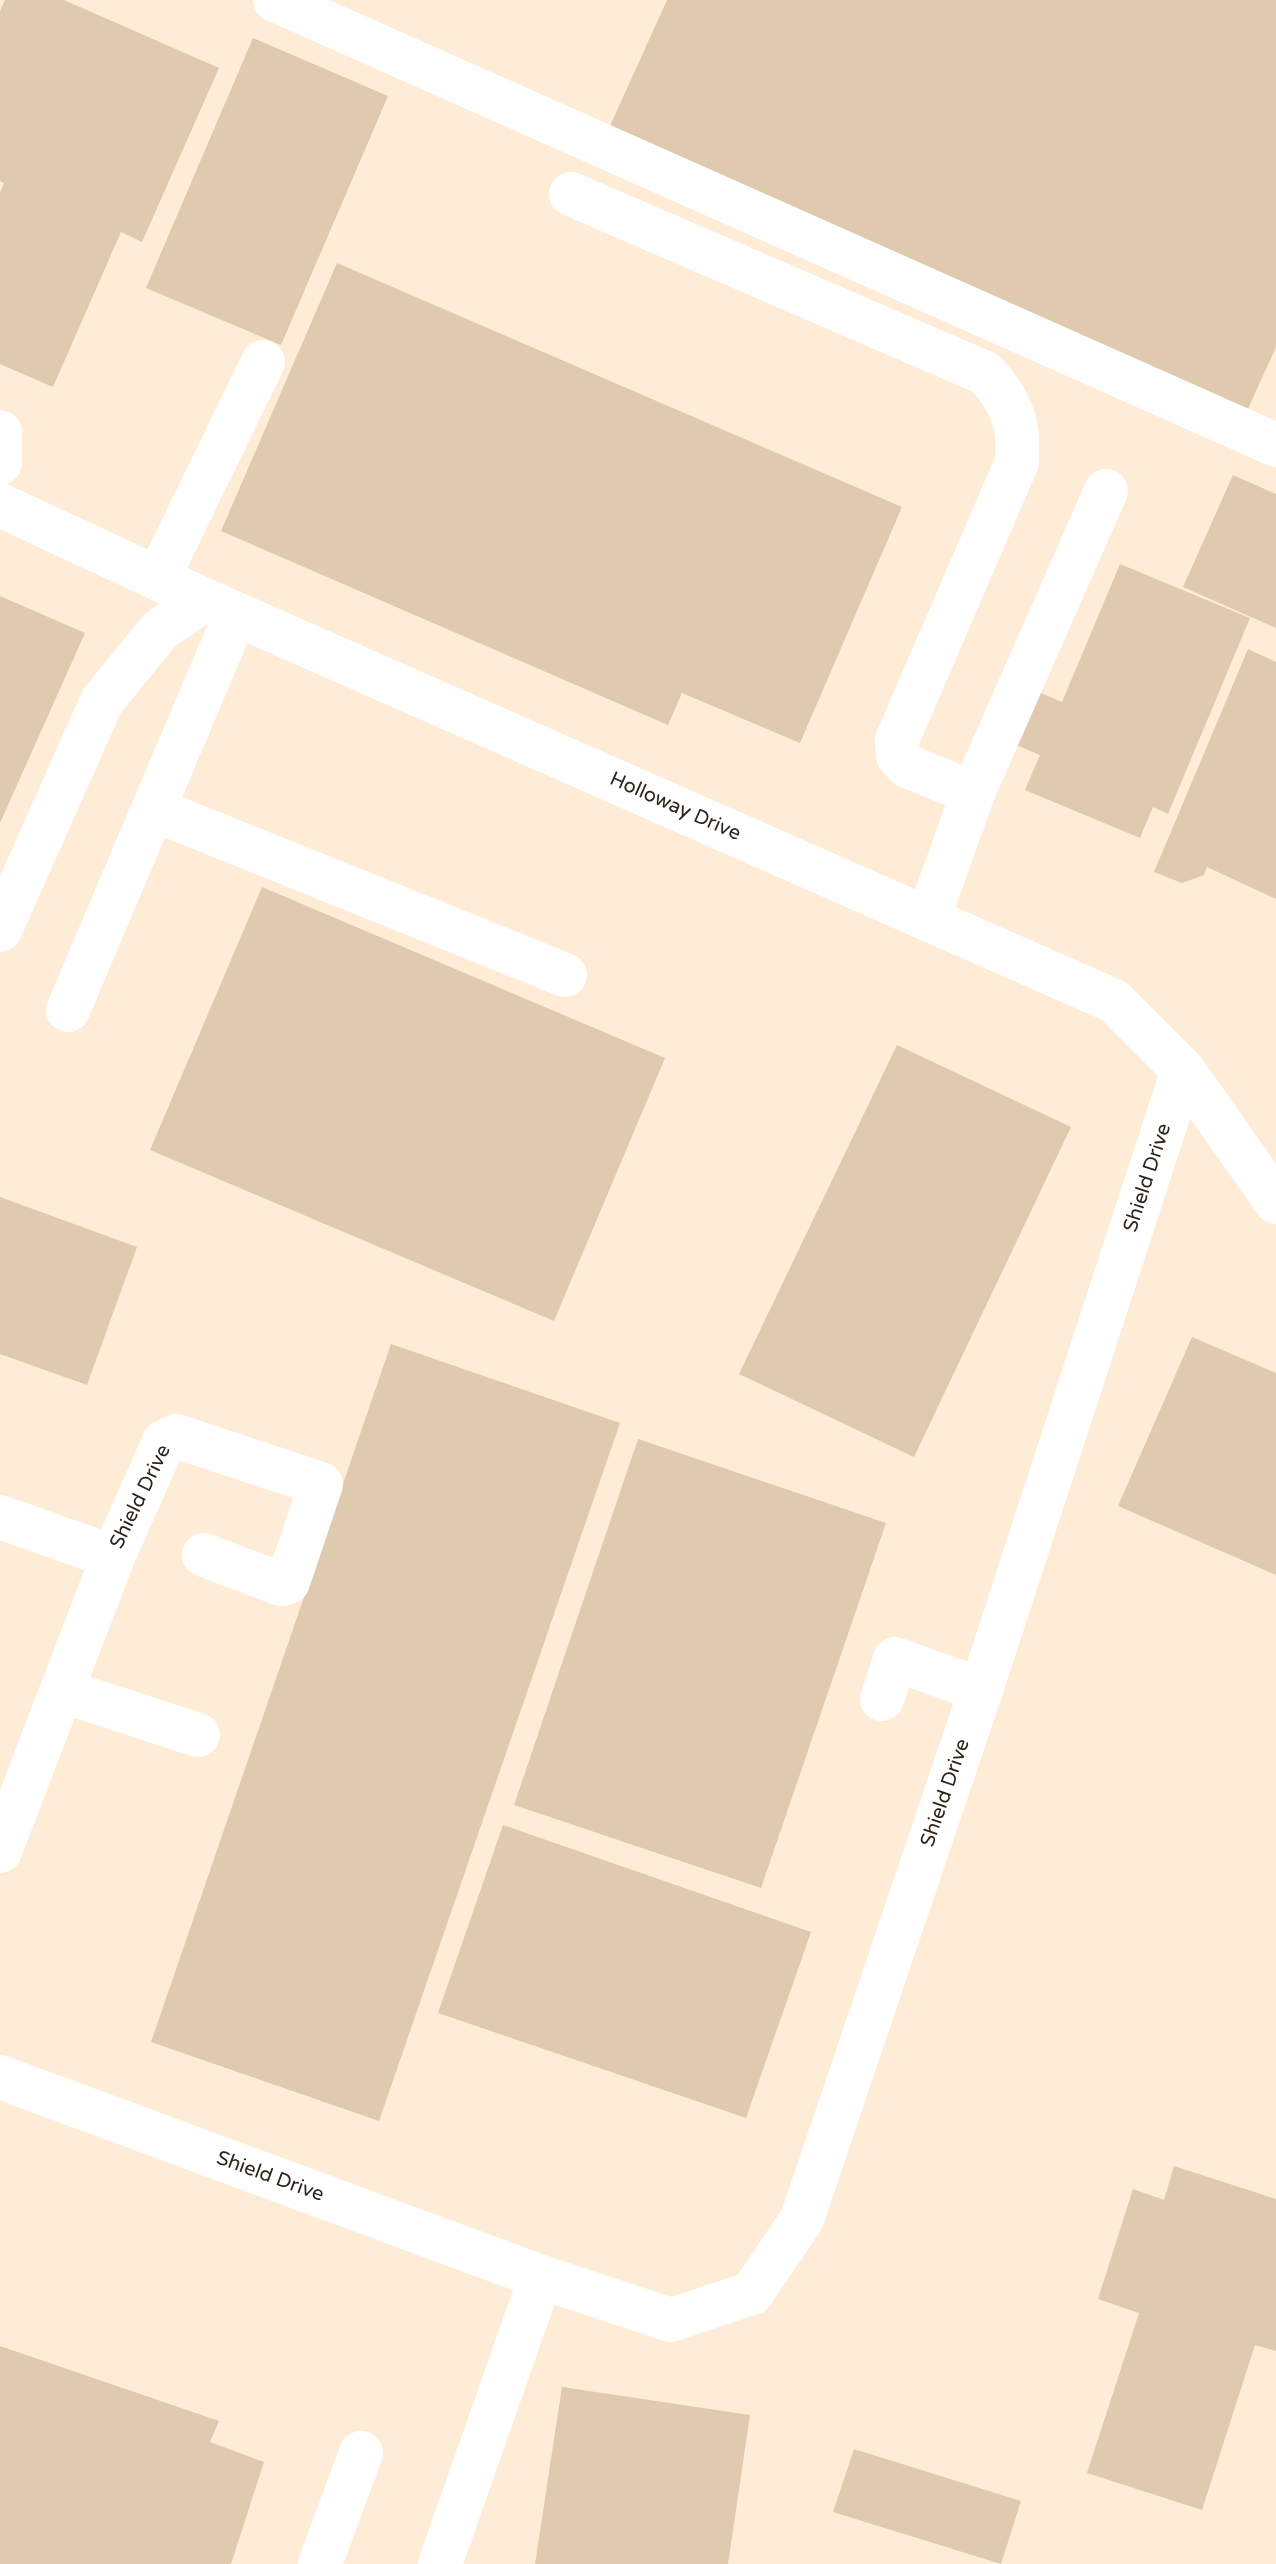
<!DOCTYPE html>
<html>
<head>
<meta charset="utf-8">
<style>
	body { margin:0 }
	canvas { display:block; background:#feecd6 }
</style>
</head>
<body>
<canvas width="1276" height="2564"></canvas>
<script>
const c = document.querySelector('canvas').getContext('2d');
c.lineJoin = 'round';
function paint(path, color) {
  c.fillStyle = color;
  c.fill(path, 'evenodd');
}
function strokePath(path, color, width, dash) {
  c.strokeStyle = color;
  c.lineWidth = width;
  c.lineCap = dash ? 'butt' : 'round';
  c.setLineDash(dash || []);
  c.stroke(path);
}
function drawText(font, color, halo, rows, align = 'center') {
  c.font = font + ' "Varela Round",sans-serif';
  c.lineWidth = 7;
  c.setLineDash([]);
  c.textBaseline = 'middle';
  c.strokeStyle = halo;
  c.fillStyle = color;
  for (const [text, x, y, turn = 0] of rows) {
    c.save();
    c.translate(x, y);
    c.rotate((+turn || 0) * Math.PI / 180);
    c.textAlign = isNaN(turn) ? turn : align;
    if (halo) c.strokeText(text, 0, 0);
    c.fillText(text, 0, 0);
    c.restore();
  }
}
paint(new Path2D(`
	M5,0h59l155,68 -77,174 -21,-10 -68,155 -53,-23v-171l4,-10 -4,-2v-170z
	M667,0h609v347l-34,75 -637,-285z
	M253,38l135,58 -107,249 -135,-57z
	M337,263l565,244 -102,236 -118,-50 -14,32 -447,-194z
	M1233,475l43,19v134l-93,-41z
	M1120,564l130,54 -82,196 -15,-7 -13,31 -115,-48 15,-35 -26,-11 22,-53 26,11z
	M0,596l85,37 -85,190z
	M1248,649l28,13v237l-69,-32 -3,8 -22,8 -28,-11z
	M262,887l403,171 -111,263 -404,-171z
	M897,1045l174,82 -157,330 -175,-83z
	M0,1197l137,50 -50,138 -87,-31z
	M1192,1337l84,36v202l-158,-69z
	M391,1344l229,79 -241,698 -228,-79z
	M638,1439l248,84 -125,365 -247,-83z
	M503,1825l308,107 -65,186 -308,-105z
	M1174,2166l102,33v152l-21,-6 -53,165 -115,-37 52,-160 -41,-14 35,-110 31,11z
	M0,2346l219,75 -9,21 54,20 -33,102h-231z
	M562,2387l188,28 -22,149h-193z
	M854,2449l167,52 -20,63 -168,-52z`), '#dfc9af');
strokePath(new Path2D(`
	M275,0l1001,445
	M571,194l414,179c26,27 35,51 32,89l-120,278 1,16 9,10 66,27 -45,126
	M0,432v31
	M0,505l204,95 910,401 69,69 93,132
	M158,578l105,-216
	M973,793l133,-302
	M153,809l412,166
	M0,930l102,-229 58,-71 44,-30
	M68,1010l168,-396
	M0,1517l113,40
	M63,1691l135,44
	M882,1699l13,-40 86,31
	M0,1851l113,-294 51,-115 12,-6 145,48 -33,98 -7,2 -77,-29
	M0,2077l541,200 130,43 81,-27 50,-74 179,-529 202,-620
	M320,2564l41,-111
	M440,2564l101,-287`), '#fff', 44);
drawText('20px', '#2d241a', '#fff', [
	["Holloway Drive",675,807,24],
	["Shield Drive",1148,1178,-72],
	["Shield Drive",141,1497,-64],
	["Shield Drive",946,1793,-71],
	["Shield Drive",270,2177,20]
]);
</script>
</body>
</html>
